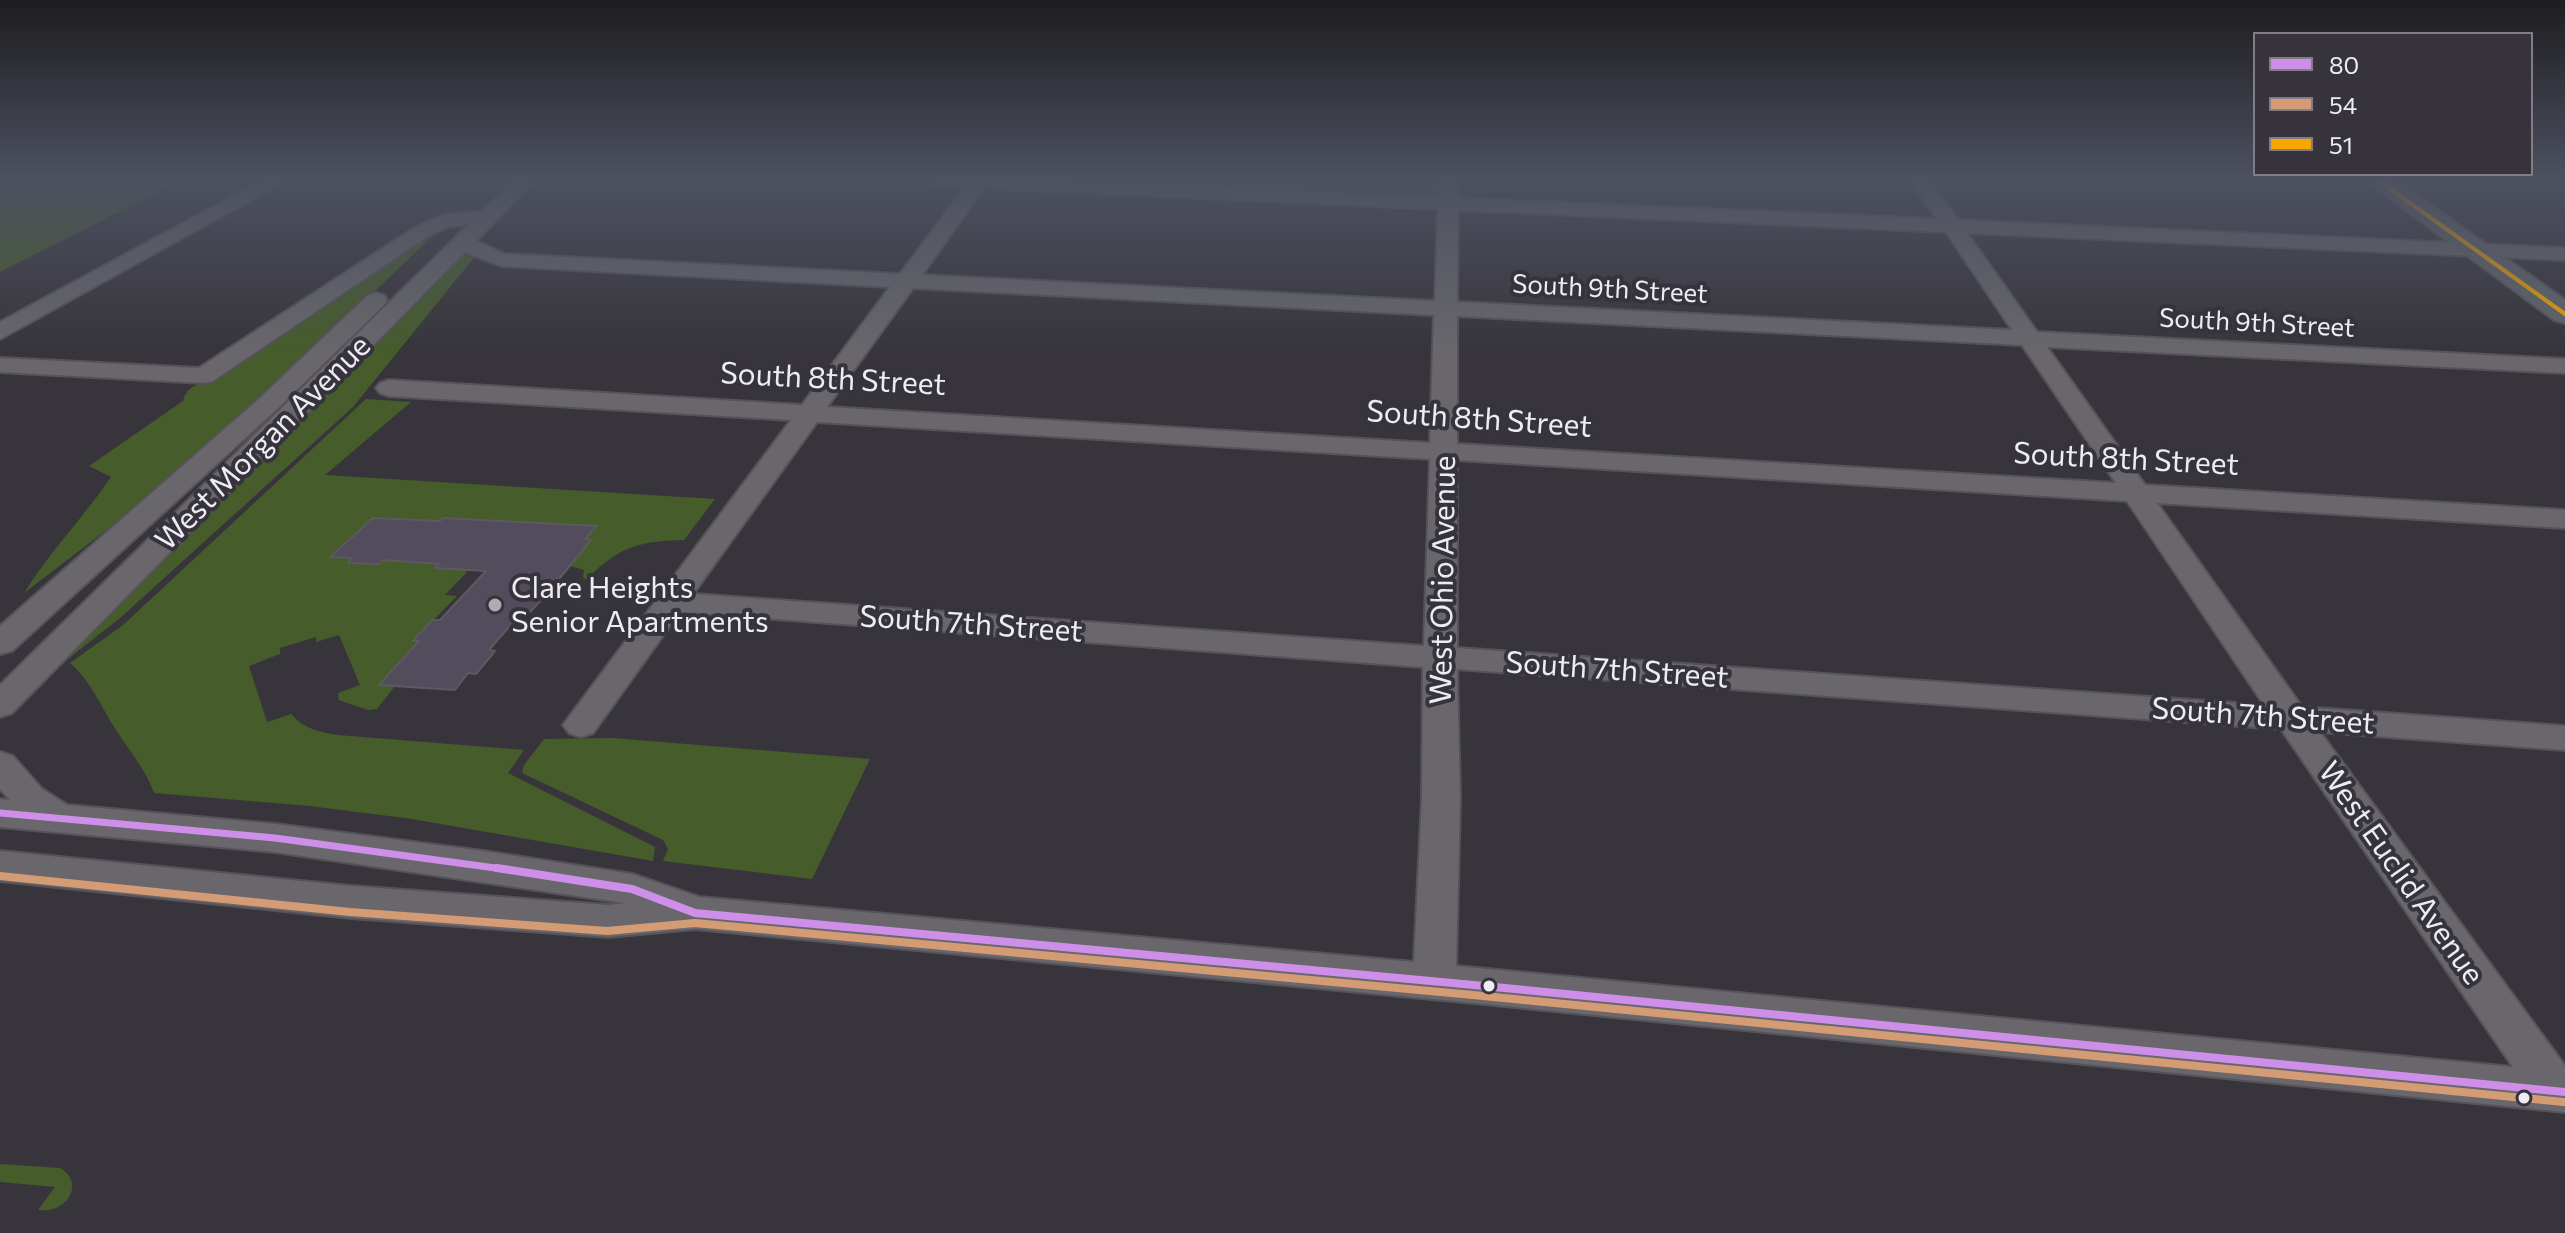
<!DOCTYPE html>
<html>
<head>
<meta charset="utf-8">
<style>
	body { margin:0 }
	#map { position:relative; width:2565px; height:1233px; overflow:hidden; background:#37353b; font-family:Commissioner,sans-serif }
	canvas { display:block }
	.legend { position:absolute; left:2253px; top:32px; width:280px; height:144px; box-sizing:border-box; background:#36333d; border:2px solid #807d86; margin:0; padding:10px 14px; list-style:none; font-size:24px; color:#eeecf3 }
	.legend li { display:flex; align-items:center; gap:16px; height:40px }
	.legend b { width:40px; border:2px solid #807d86 }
</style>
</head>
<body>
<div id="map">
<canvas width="2565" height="1233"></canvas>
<ul class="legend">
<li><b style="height:10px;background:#ce8fe9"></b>80</li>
<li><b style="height:10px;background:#d39c74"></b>54</li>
<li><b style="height:10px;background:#f7a600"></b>51</li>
</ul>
</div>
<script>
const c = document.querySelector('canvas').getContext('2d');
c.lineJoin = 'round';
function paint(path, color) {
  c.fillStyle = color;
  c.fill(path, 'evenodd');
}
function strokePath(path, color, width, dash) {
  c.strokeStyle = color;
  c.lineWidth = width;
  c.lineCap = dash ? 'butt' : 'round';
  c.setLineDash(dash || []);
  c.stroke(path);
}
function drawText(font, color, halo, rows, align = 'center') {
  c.font = font + ' Commissioner,sans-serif';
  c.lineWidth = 8;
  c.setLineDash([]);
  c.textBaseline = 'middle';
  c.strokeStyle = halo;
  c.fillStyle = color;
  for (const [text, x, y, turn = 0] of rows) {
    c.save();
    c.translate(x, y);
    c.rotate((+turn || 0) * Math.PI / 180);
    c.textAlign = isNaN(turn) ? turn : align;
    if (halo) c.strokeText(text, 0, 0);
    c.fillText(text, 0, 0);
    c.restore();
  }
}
paint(new Path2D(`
	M0,180h182l-182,92z
	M1038,180h400l-1,18z
	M431,232l5,1 -179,170 -111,97 -122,93c26,-42 60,-76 87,-116l-22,-11 94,-65c5,-18 19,-17 34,-22z
	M468,250l8,5 -123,152 -233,211 -56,44z
	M366,399l45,3 -86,73 390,24 -31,41c-45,1 -66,7 -98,40l-3,-3 1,-7 -20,-6 26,-24 -5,-1 11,-13 -65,-4 -4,5 -154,-9 -42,39 21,1 -3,5 29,1 5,-4 56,4 -3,4 30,2v3l-21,22 12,1 -43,44 5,1 -39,43 15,2 -18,23 -9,1 -29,-10 -1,-7 22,-8 -21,-50 -23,7v-5l-36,11v6l-31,12 18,56 24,-8c14,15 27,18 47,21l186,15 -16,23 147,74 -2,14 -241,-42 -102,-13 -156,-13c-8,-23 -23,-40 -36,-60 -16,-24 -26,-51 -48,-70l53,-38z
	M613,738l257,21 -58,120 -149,-18 5,-12 -5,-9 -141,-67 2,-8 20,-26z
	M0,1164l60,4c26,15 7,46 -22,42l17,-23 -55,-5z`), '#465c2b');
const building = new Path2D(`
	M373,518l67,3 3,-3 154,8 -12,13 6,1 -46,56 -16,17 -7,-1 -33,38 6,1 -19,23 -8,-1 -13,17 -76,-5 40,-44h-6l19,-21h8l46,-49 -51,-3 4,-4 -56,-4 -4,4 -31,-1 4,-5 -22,-1z`);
paint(building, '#524c5d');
strokePath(building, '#5c5a5f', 2);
const minor = new Path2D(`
	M263,180h24l-287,159v-17z
	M514,180h21l-59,61 29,13 395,20 65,-87 -28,-1 -10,-6h138l373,17v-17h20v18l479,21 -27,-39h20l28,40 607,28v12l-598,-27 70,99 528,27v14l-518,-26 98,138 420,25v18l-408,-25 145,204 263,19v24l-245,-18 245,334v46l-1091,-109 -779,-74 -87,8 -257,-19 -351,-37v-30l351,35 257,19 17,-2 -350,-51 -275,-25v-28l10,1 -10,-11v-37l13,4 29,33 25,16 208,19 208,27 149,23 67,23 715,65 8,-164 1,-131 -743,-55 -87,121 -12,4 -12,-4 -6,-8 6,-8 222,-297 -402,-24 -9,-3 -4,-5 4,-5 9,-3 413,25 88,-118 -389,-21 -36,-14 -453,461 -12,4v-32l469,-461 -21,3 -20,9 -215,145 -9,2 -204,-11v-14l199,10 215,-140 29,-13 40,-4zM984,188l454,21 -3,92 -513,-26zM1458,210l488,22 66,98 -555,-28zM913,288l521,27 -4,128 -603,-36zM1457,316l565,29 94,138 -659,-39zM817,422l613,37 -6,187 -731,-52zM1457,460l670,41 137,204 -807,-57zM1457,669l824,60 232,338 -1057,-101 4,-168z
	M376,293l8,2 3,5 -3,5 -106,103 -266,243 -12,3v-28l260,-228 108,-103z`);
const major = new Path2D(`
	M2365,180h30l170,120v23l-11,-3z`);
strokePath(minor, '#555359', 4);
strokePath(major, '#555359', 4);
paint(minor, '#69676c');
paint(major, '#61656b');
strokePath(new Path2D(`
	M0,813l275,25 235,32`), '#ce8fe9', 7);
strokePath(new Path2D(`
	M497,868l135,21 63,24 779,72 1091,107`), '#ce8fe9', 8);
strokePath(new Path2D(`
	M0,876l350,36 257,19 88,-8 778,72 1091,107`), '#d39c74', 8);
strokePath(new Path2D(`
	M2378,180l187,134`), '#f7a600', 4);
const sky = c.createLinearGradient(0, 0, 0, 353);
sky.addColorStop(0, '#1e1d20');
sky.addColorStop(0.51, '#4d5160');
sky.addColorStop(1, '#4d516000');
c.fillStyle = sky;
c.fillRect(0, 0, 2565, 353);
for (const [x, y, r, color] of [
	[495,605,8,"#aeacb3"],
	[1489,986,7,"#eeecf3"],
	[2524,1098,7,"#eeecf3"]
]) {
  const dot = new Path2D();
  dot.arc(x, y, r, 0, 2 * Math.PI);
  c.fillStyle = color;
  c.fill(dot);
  strokePath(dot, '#36333d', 3);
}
drawText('26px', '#eeecf3', '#36333d', [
	["South 9th Street",1610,289,3],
	["South 9th Street",2257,323,3]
]);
drawText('30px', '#eeecf3', '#36333d', [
	["South 8th Street",833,379,3],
	["South 8th Street",1479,419,4],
	["West Morgan Avenue",263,443,-45],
	["South 8th Street",2126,459,3],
	["West Ohio Avenue",1443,580,-89],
	["South 7th Street",971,624,4],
	["South 7th Street",1617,670,4],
	["South 7th Street",2263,716,4],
	["West Euclid Avenue",2401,873,55]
]);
drawText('30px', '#eeecf3', '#36333d', [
	["Clare Heights",511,588],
	["Senior Apartments",511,622]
], 'left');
</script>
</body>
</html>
